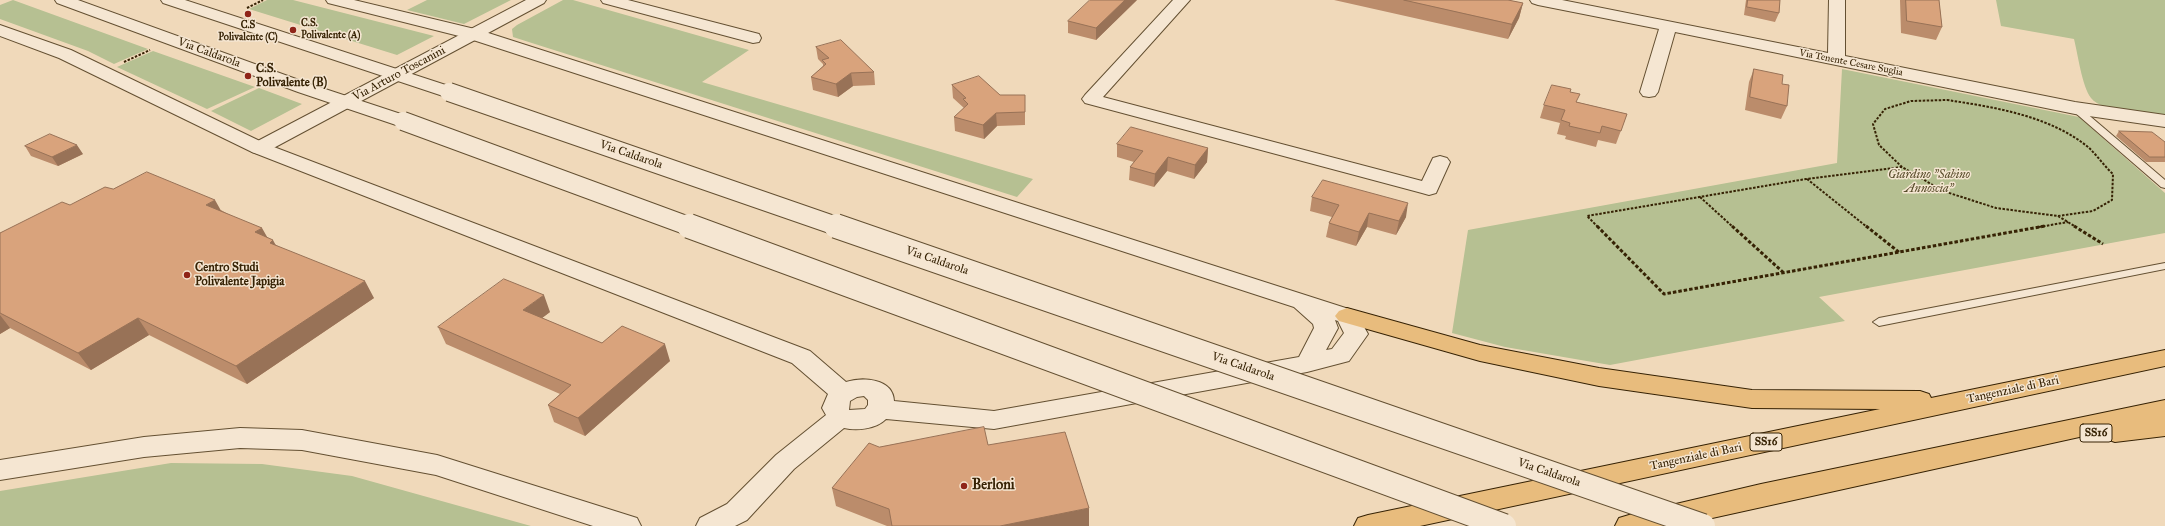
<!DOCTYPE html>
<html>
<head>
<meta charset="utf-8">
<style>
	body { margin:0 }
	canvas { display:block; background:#f0d9ba }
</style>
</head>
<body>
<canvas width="2165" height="526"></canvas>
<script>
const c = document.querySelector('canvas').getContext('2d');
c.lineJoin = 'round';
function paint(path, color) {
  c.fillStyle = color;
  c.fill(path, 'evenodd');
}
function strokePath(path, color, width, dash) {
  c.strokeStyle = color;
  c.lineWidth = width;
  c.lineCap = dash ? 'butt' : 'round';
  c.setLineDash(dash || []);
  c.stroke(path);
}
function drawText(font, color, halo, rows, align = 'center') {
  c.font = font + ' "IM FELL Great Primer",serif';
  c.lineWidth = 3;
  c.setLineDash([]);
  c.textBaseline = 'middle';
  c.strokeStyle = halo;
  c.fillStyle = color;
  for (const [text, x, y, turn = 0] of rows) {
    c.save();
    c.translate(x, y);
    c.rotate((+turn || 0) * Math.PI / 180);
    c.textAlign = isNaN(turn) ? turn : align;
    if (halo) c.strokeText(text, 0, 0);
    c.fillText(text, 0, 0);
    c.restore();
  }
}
paint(new Path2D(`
	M13,0l135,49 -34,15 -26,-13 -88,-32v-14z
	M267,0h26l141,36 -37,19 -148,-46z
	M427,0h84l-47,24 -57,-14z
	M563,0h10l176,50 -47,32 331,97 -16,18 -504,-160 -1,-8 5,-4z
	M1996,0h169v116c-18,-2 -62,-3 -74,-18 -9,-12 -13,-43 -17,-59l-73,-13z
	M153,51l102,36 -48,22 -90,-42z
	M1842,69l237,48 86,76v40l-346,64 26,24 -235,44 -105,-18 -53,-14 16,-103 369,-67z
	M259,88l43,16 -51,27 -40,-20z
	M171,463l91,1 90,12 179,50h-531v-35z`), '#b6c092');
const service = new Path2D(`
	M2075,105l3,1 87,74v8l-4,-1 -89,-77 -2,-2z
	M2165,263v6l-286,57 -6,-4 6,-4z`);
const minor = new Path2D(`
	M526,0h20l-2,3 -278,149 -7,2 -7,-2 -3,-4 3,-4z
	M601,0h27l131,34 2,4 -2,4 -6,1 -150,-40z
	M1173,0h17l-87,97 319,84 11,-23 7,-2 7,2 3,4 -14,31 -7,2 -7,-2 -337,-90 -3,-4 3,-4z
	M1530,0h32l266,53 1,-53h16v56l230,46 90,13v12l-90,-13 -400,-82 -17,60 -3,4 -6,1 -6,-1 -3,-4 19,-63 -121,-24 -6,-2z`);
const tertiary = new Path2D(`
	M55,0h23l232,84 100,33 2,4 -2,4 -7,2 -7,-2 -98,-33 -241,-89z
	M161,0h24l270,88 3,4 -3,4 -6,1 -6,-1 -280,-93z
	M326,0h28l125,30 876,281 13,23 -19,27 -42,11 -313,57 -108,-10c-10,10 -29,12 -42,9l-50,41 -47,51 -12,6h-39l4,-8 27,-14 49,-49 50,-40 -4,-7 6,-14 -36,-31 -540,-211 -193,-94 -59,-22v-11l71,25 195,94 544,207 36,31c16,-5 47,-4 48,19l100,10 305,-54 15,-29 -1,-4 -19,-17 -827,-269 -139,-35zM1335,320l3,1 6,12 -12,16 -6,1 12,-22zM864,396l4,4v5l-3,4 -16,1 1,-9 7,-4z
	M240,428l62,2 135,25 200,63 4,8h-48l-157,-51 -134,-25 -62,-2 -96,9 -144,23v-20l144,-23z`);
const trunk = new Path2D(`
	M1347,308l133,37 119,23 153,22 168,1 9,3 2,4 234,-48v16l-745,160h-66l4,-8 10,-3 512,-106 -128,-1 -153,-22 -119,-25 -141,-40 -4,-5 4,-5z
	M2165,400v36l-50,6 -9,-3 -4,-7 -426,94h-61l4,-8 10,-3 132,-31z`);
strokePath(service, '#645032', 2);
strokePath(minor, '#645032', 2);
strokePath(tertiary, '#645032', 2);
strokePath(trunk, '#362204', 2);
strokePath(new Path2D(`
	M247,8l16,-8
	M124,62l26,-12
	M1947,100c47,7 103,16 141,47 9,8 16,19 25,27l-1,26 -19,11 -35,5 -62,-8 -53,-17 -41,-24 -23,-22 -6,-21 12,-15 26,-8z
	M1807,179l60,48
	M1700,197l33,30
	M2058,216l18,11
	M1598,227l-11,-11 219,-37 96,-12
	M2039,227l29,-5`), '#362204', 2, [2.5, 1.5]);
strokePath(new Path2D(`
	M1597,226l67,68 381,-68
	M1732,226l53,48
	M1866,226l34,27
	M2074,226l29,18`), '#362204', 3, [3.5, 2]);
paint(service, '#f5e6d2');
paint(minor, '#f5e6d2');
paint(tertiary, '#f5e6d2');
paint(trunk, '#e8bc7d');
const tertiaryBridgeFar1 = new Path2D(`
	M449,92l390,135
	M403,121l288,106`);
const tertiaryBridge = new Path2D(`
	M689,226l815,300
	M836,226l867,300`);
strokePath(tertiaryBridgeFar1, '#645032', 20, []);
strokePath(tertiaryBridge, '#645032', 26, []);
strokePath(tertiaryBridgeFar1, '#f5e6d2', 18);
strokePath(tertiaryBridge, '#f5e6d2', 24);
paint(new Path2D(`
	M1137,0l-41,40 -28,-7v-12z
	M1334,0h174l15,3 -4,15 -11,21z
	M1746,0h34l-1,13 -4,9 -31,-7z
	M1900,0h39l3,27 -6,13 -35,-7z
	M816,47l58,25 1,13 -22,1 -15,11 -25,-7 -2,-13 12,-11v-2l-5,-5z
	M1754,69l28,15 5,22 -6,13 -36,-9 4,-28z
	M952,85l48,10 25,13v17l-28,1 -13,13 -29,-8 -1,-14 10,-9 -11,-10z
	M1571,92l6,10 50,12 -11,30 -18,-4 -2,7 -31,-8 1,-3 -9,-2 3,-11 -20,-5 4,-13z
	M2119,131l46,11v20h-19l-30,-26z
	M1117,144l91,4 -1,14 -13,17 -27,-8 -13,16 -25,-7 1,-13 4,-5 -17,-5z
	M25,146l58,8 -25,12 -27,-10z
	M1312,197l94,20 -10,18 -29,-8 -11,19 -30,-9 3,-14 3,-6 -22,-6z
	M70,205l151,5 47,28 8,7 98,53 -127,86 -98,-49 -58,35 -81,-42 -10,6v-101z
	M550,312l-8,6 60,25 68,18 -85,75 -31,-14 -6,-17 12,-11 -114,-50 -8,-17z
	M988,445l101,81h-202l-51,-20 -4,-18 47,-41z`), '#bb8c6b');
paint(new Path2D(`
	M1125,0h12l-41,40v-12z
	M1523,3l-4,15 -11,21 4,-15z
	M851,73l2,13 -15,11 -2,-13z
	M996,113l1,13 -13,13 -1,-14z
	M77,145l6,9 -25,12 -6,-9z
	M1208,148l-1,14 -13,17 1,-14z
	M1168,157l-1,14 -13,16 1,-13z
	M215,200l9,16 -18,-11z
	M1408,203l-2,14 -10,18 3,-14z
	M1369,213l-2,14 -11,19 3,-14z
	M262,228l8,14 3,-2 9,17 -27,-25z
	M365,281l9,17 -127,86 -11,-18z
	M544,295l6,17 -20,15 -7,-17z
	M0,315l10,13 -10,6z
	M138,318l11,17 -58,35 -13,-17z
	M665,344l5,17 -85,75 -7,-18z
	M1089,508v18h-89z`), '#987257');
const building = new Path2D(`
	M1090,0h35l-29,28 -28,-7z
	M1404,0h104l15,3 -11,21z
	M1748,0h32l-1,13 -32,-6z
	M1906,0h33l3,27 -35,-6z
	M841,40l33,32 -23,1 -15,11 -25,-7 15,-13 -4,-4 7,-2 -13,-11z
	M1754,69l29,6 -1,9 7,1 -2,21 -37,-9z
	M979,76l21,19h25v17l-29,1 -13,12 -29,-8 14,-13 -5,-5 3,-1 -14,-13z
	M1552,85l19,4 -1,3 10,2 -4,8 51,12 -6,17 -19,-5 -2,7 -31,-7 1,-3 -9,-3 4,-10 -21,-5z
	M1131,127l77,21 -13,17 -27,-8 -13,17 -25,-7 13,-16 -26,-7z
	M2119,131l33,1 13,10v15h-15z
	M50,134l27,11 -25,12 -27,-11z
	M147,172l68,28 -9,5 56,23 -7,4 18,8 -3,3 95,38 -129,85 -98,-48 -60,35 -78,-40v-80l62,-31 8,3 35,-18 8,2z
	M1323,180l85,23 -9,18 -30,-8 -10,19 -30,-9 10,-18 -27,-8z
	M504,279l40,16 -21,15 79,33 20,-17 43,18 -87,74 -30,-13 23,-20 -133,-58z
	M984,427l4,18 77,-13 24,76 -89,18h-108l-3,-17 -57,-21 37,-45 10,4z`);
paint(building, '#d9a37c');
strokePath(building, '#987257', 1);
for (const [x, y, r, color] of [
	[248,14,4,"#8f2418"],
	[293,30,4,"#8f2418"],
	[248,76,4,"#8f2418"],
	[187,275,4,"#8f2418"],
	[964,486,4,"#8f2418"]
]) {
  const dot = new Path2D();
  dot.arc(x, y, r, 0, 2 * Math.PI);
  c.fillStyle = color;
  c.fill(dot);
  strokePath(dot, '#f5e6d2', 1.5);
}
drawText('bold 10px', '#362204', '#f5e6d2', [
	["C.S.",301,24],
	["Polivalente (A)",301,36],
	["C.S",248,26,"center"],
	["Polivalente (C)",248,38,"center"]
], 'left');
drawText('10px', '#362204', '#f5e6d2', [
	["Via Tenente Cesare Suglia",1851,63,11]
]);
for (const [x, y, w] of [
	[2096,433,32],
	[1766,442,32]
]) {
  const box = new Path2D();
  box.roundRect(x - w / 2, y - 9, w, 18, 3);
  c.fillStyle = '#f5e6d2';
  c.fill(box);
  strokePath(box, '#362204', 1);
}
drawText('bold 11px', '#362204', null, [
	["SS16",2096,433],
	["SS16",1766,442]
]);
drawText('12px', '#362204', '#f5e6d2', [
	["Via Caldarola",209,53,20],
	["Via Arturo Toscanini",399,74,-28],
	["Via Caldarola",631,155,19],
	["Via Caldarola",937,261,19],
	["Via Caldarola",1243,367,19],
	["Tangenziale di Bari",2013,390,-12],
	["Tangenziale di Bari",1696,457,-12],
	["Via Caldarola",1549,473,19]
]);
drawText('bold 12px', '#362204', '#f5e6d2', [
	["C.S.",256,69],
	["Polivalente (B)",256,83],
	["Centro Studi",195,268],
	["Polivalente Japigia",195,282]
], 'left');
drawText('italic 12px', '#564a28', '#f5e6d2', [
	["Giardino \"Sabino",1929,175],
	["Annoscia\"",1929,189]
]);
drawText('bold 14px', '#362204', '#f5e6d2', [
	["Berloni",972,486]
], 'left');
</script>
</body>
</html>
